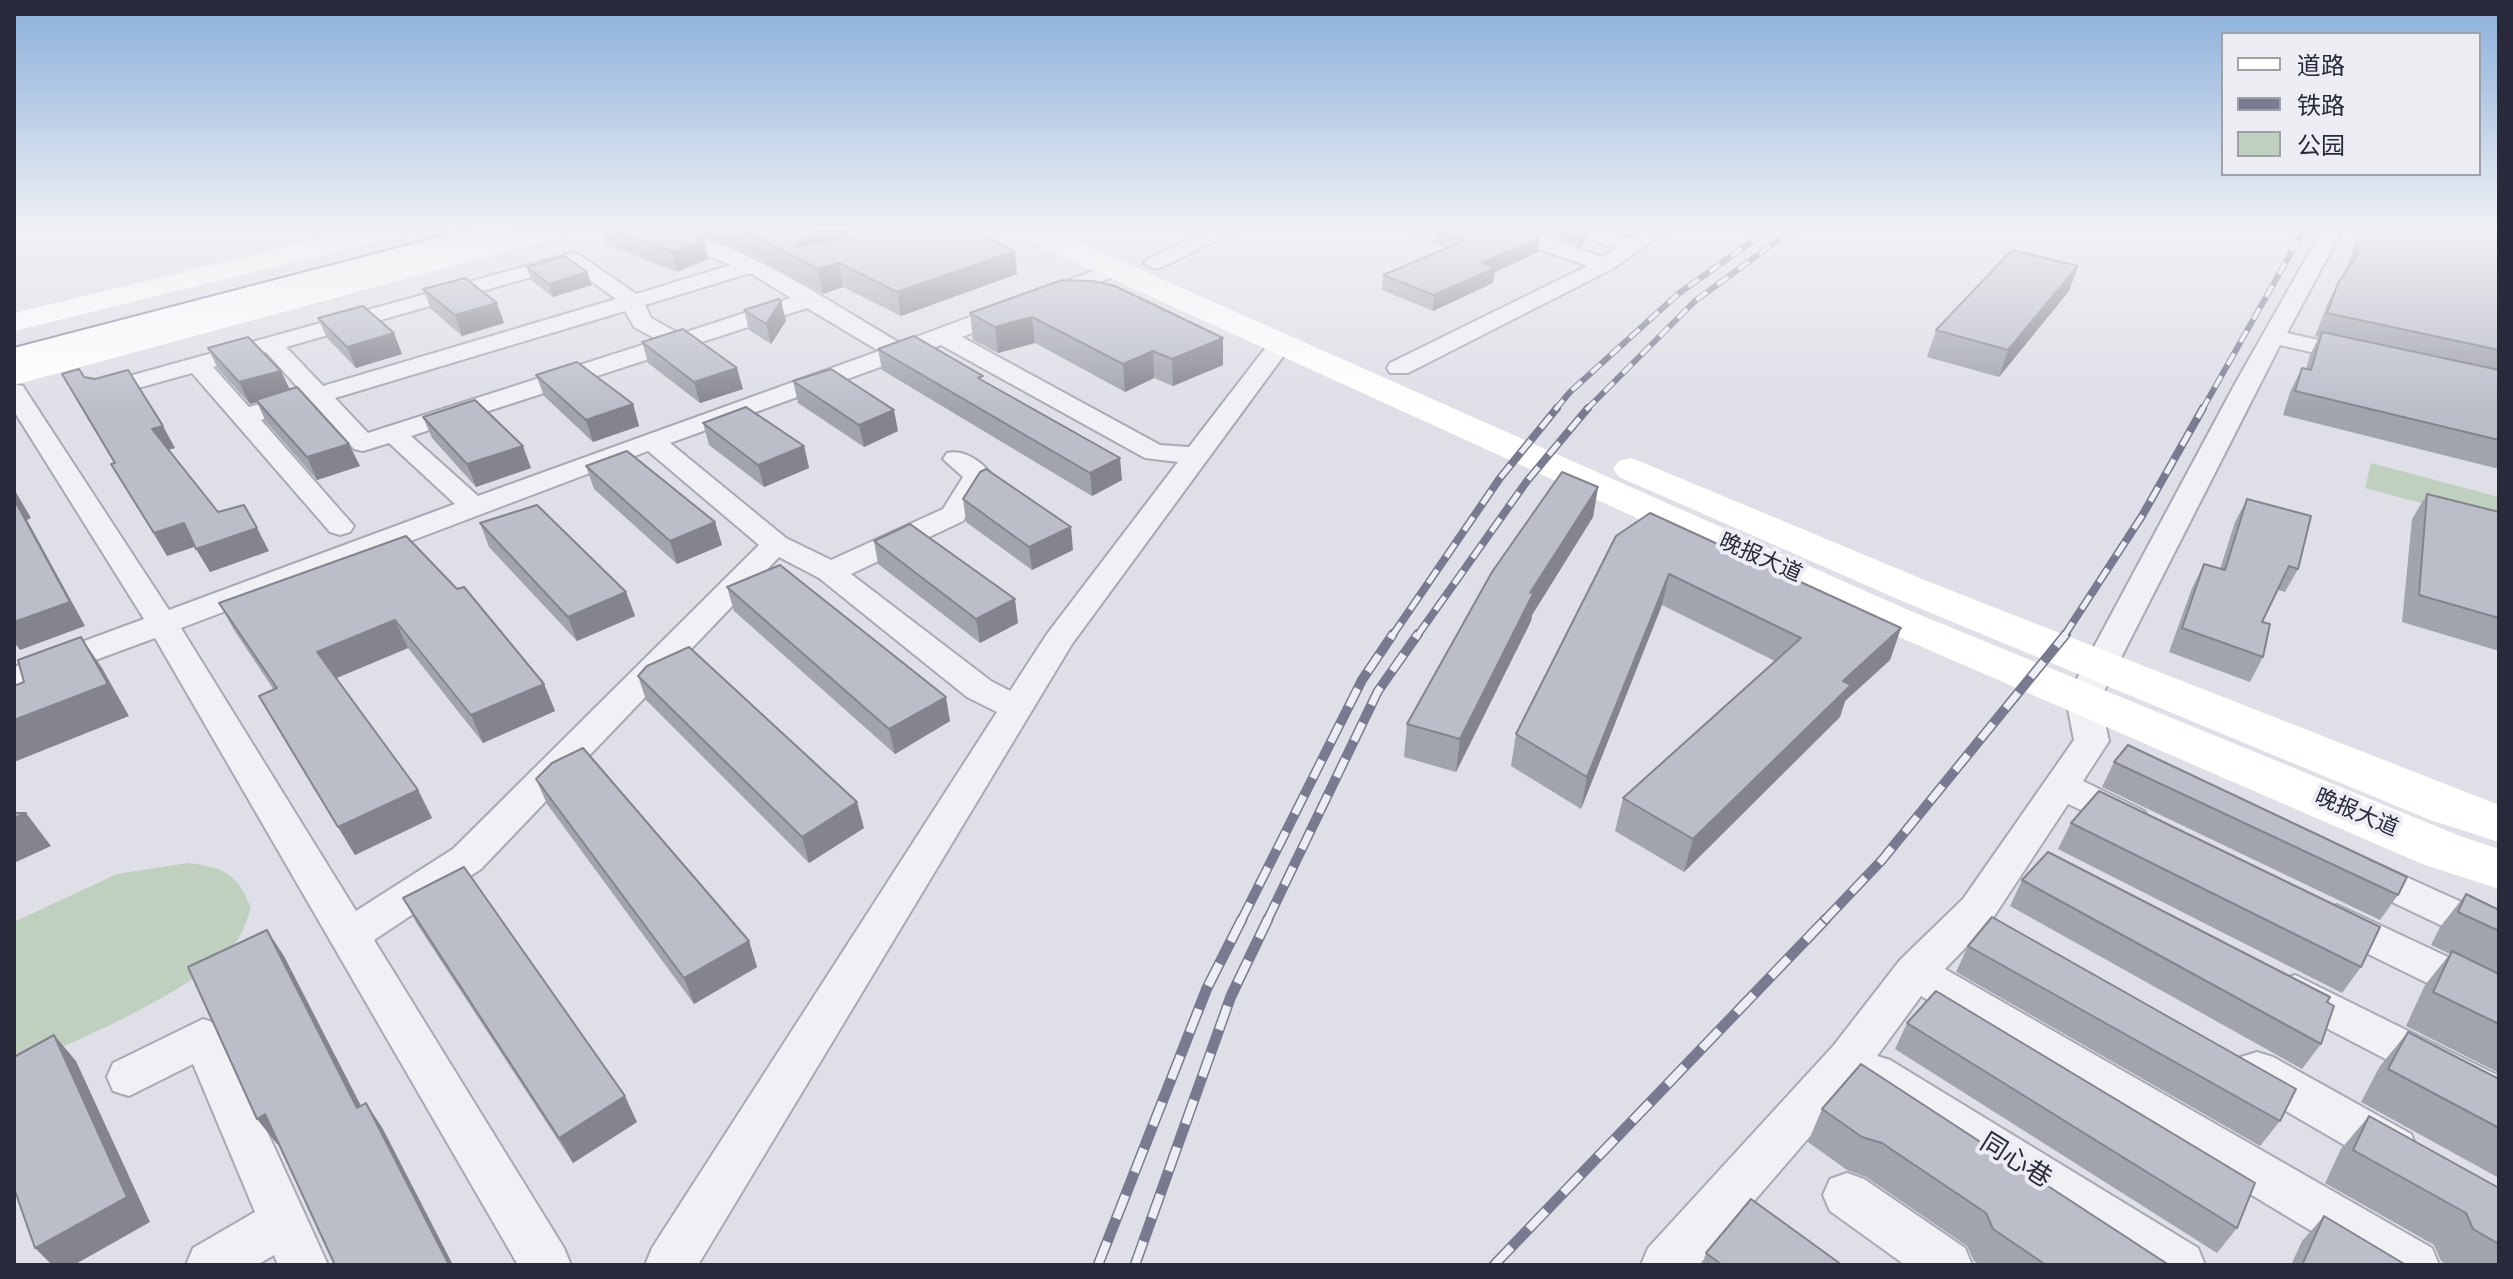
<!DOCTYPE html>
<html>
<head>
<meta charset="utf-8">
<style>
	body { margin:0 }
	#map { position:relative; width:2513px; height:1279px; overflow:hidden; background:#dedfe7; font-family:Jost,"Noto Sans SC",sans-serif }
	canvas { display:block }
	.frame { position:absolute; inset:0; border:16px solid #282a3c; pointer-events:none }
	.legend { position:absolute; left:2221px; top:32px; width:260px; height:144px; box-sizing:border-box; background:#edeef4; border:2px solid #9ea0aa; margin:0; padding:10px 14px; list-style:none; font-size:24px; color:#282a3c }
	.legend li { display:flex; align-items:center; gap:16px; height:40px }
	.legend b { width:40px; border:2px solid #9ea0aa }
</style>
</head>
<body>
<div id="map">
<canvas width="2513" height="1279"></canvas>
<div class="frame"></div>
<ul class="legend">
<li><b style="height:10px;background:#fff"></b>道路</li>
<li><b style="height:10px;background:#787b8f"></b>铁路</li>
<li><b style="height:22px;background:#bfd0bf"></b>公园</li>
</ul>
</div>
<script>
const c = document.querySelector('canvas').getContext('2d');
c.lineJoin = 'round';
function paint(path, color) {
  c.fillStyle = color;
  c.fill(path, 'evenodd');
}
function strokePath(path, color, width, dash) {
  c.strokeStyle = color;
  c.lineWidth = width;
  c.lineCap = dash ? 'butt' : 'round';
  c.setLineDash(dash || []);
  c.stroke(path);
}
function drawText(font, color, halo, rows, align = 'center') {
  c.font = font + ' Jost,"Noto Sans SC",sans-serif';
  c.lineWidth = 8;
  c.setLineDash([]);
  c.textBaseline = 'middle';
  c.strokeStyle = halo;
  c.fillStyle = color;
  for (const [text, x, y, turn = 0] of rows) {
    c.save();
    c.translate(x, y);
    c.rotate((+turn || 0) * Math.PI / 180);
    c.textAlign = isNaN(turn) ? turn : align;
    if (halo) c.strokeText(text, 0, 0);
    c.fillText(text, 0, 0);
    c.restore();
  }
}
paint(new Path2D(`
	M2371,463l128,34 -1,27 -133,-36z
	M188,863c35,4 50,11 63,45 -4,11 -8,25 -15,34 -42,51 -161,98 -222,128v-148l103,-48z`), '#bfd0bf');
const minor = new Path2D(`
	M660,230c65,0 181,79 240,113l209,-78h14l4,4 -4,4 -161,64 198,108 29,2 84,-109h16l4,5 -221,301 -374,621h-53l7,-17 345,-536 -30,-15 -148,-119 -40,-21 -298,312 -107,71 190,308 7,17h-53l-363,-627 -141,52v-23l130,-48 -130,-208v-27l9,2 3,5 143,219 286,-106 -66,-61 -26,8 -9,-2 -41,-45 -52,16 93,106 -4,6 -10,3 -10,-3 -138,-159 -86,24 -9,-2 -3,-5 3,-5 476,-132 7,2 56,39 95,-29 -54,-21zM570,266l46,33 -293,87 -37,-39zM750,273l41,25 -111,36 -29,-16 -6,-13zM807,308l72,43 -401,145 -67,-60zM625,311l9,16 24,13 -290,93 -33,-35zM941,345l204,113 33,4 -131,172 -37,57 -19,-10 -140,-107 112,-53 29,-46c-11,-14 -28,-26 -45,-22l-4,6 20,18 -20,32 -112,51 -45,-22 -116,-95zM266,352l36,40 -53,15 -36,-40zM648,451l111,94 -306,304 -97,62 -175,-283z
	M1211,230h27l-76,37 -7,2 -11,-6 4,-4z
	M1411,230h52c-15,14 -37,14 -52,0z
	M1494,230h30l79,27 13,-9 -41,-14 -3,-4h30l28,9 14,-9h24l-56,39 -204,104h-18l-3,-5 3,-5 197,-97 -90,-32z
	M2322,230h20l-55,103 76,17 4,5 -4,5 -8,2 -75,-17 -180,354 9,42 -26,40 61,30 6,9 -6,9 -13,4 -63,-29 -77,117 -46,48 487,279 7,17h-71l-447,-269 -44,60 13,4 308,188 7,17h-70l-277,-177 -2,-5 -157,182h-58l7,-17 186,-203 66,-85 63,-61 111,-159 -8,-41 170,-317z
	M2362,857l137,62v34l-151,-72 -5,-10 5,-10z
	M2337,905l162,76v37l-176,-86 -6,-11 6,-11z
	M2295,975l204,101v42l-219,-114 -6,-12 6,-12z
	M203,1019l15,5 110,241h-50l-4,-10 -17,10h-71l7,-17 62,-36 -62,-148 -64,32 -16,-5 -6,-14 6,-14z
	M2257,1052l16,5 138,77 6,15 -6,15 -17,6 -17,-6 -136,-79 -6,-14 6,-14z
	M1847,1173l17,6 101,69 7,17h-67l-75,-54 -7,-16 7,-16z`);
const trunk = new Path2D(`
	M467,230h47l-4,6 -496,132v-20z`);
strokePath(minor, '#a7a9b4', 4);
strokePath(trunk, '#86899c', 4);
paint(minor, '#f0f0f5');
paint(new Path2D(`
	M356,230h49l-4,6 -387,95v-18z
	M520,230h47l-4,6 -549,149v-20z
	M1014,230h37l855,379 554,227 39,13v40l-77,-25 -546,-237 -858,-391z
	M1632,458l300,125 567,222v37l-69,-22 -528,-219 -283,-124 -6,-8 6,-8z`), '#fff');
paint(trunk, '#fff');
const railFar3 = new Path2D(`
	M1555,410l15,-18 108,-98 90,-64
	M1586,410l109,-109 97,-71
	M2202,410l102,-180`);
const railFar2 = new Path2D(`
	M1392,636l108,-158 57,-70
	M1417,636l110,-155 61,-73
	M2064,636l78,-120 61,-108`);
const railFar1 = new Path2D(`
	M1241,921l121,-241 31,-46
	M1267,921l111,-230 40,-57
	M1824,921l58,-61 184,-226`);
const rail = new Path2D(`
	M1098,1265l109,-277 35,-69
	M1135,1265l96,-269 37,-77
	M1494,1265l332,-346`);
strokePath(railFar3, '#787b8f', 6);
strokePath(railFar2, '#787b8f', 8);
strokePath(railFar1, '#787b8f', 10);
strokePath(rail, '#787b8f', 11);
strokePath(railFar3, '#edeef4', 4, [13]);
strokePath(railFar2, '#edeef4', 5, [16]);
strokePath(railFar1, '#edeef4', 7, [20]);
strokePath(rail, '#edeef4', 8, [25]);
paint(new Path2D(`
	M601,230h76l27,10 4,19 -31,13 -72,-28z
	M683,230h170l-11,9 175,35 -116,42 -58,-29 -20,7 -73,-40z
	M1436,230h84l20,7 -2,15 -43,20 -2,11 -60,28 -51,-21 1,-15 64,-27 -12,-5z
	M1534,230h55l-2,11 -8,5z
	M2363,230h136v239l-216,-54 7,-23 12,-24 4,1 4,-14 9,-18 -4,-1 12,-31 11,-22 6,-9h-1z
	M2078,266l-9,25 -70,86 -72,-20 9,-27z
	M527,267l60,5 5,13 -39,12 -22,-17z
	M1062,280l161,58v27l-50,21 -19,-8 -29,14 -90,-49 -37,10 -25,-13 -3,-27z
	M423,289l81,34 -42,13 -31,-27z
	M781,301l5,20 -15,23 -22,-14 -5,-20z
	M318,318l84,36 -46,14 -29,-30z
	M642,342l101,47 -43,14 -52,-40z
	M208,348l73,23 9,19 70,76 -43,14 -51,-58 -9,-20 -7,2 -32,-35z
	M878,349l106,33 138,98 -30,16 -210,-126z
	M536,375l97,29 6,22 -46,16 -49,-46z
	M84,377l91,71 -7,2 50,62 51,39 -59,21 -15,-26 -28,10 -56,-92 4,-1z
	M793,381l105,50 -34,16 -66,-44z
	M423,417l108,51 -55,19 -44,-49z
	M703,423l101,23 5,22 -45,19 -55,-42z
	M586,466l129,56 7,23 -45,19 -83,-75z
	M1598,487l-5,30 -61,98 -1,6 -75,151 -52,-15 3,-33z
	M2427,494l72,18v139l-97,-29 10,-103z
	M963,499l110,51 -41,20 -66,-48z
	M2247,499l51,70 -13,23 -7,-2 -16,32 1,35 -13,25 -81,-30 23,-64 12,-24 16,5 15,-47z
	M480,523l146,69 9,24 -58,25 -88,-94z
	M406,536l138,148 11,27 -72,32 -75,-95 -72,30 82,112 14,28 -77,37 -96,-159 15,-6 -40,-60 -15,-27z
	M1616,536l285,92 -11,32 -45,41 -5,16 -156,155 -69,-41 8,-33 152,-137 -113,-56 -81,204 -70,-43 5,-32z
	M874,541l144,82 -38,20 -102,-79z
	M727,587l223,134 -55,33 -161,-143z
	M638,676l226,152 -55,35 -163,-163z
	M2114,762l284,133 -18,25 -278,-133z
	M536,779l213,162 8,26 -63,37 -147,-200z
	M2071,823l290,144 -19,26 -284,-144z
	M2022,880l305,122 -6,42 -19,25 -292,-163z
	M2466,894l33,16v163l-93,-47 19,-41 25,-31 -19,-9 9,-18z
	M403,898l234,224 -64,41 -156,-239z
	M1968,946l312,175 -20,25 -304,-174z
	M1907,1023l330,205 -20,25 -322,-204z
	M2408,1032l91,47v99l-138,-76 19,-36z
	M1822,1109l347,156h-190l-5,-4 -7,-15 -101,-69 -19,-7 -39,-28z
	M2369,1116l130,72v77h-52l-6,-4 -7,-16 -109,-62 16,-34z
	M2324,1216l82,49h-115l11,-24z
	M1706,1253l136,12h-140z`), '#a1a3ad');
paint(new Path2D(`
	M818,230h35l-45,34 -13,-17z
	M1583,230h6l-2,11 -8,5 2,-15z
	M1540,237l-2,15 -43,20 -2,11 -60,28 1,-16 48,-32z
	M704,240l4,19 -31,13 -5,-20z
	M1015,251l2,23 -116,42 -4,-24z
	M839,263l4,24 -20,7 -5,-25z
	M2078,266l-9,25 -70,86 9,-27z
	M587,272l5,13 -39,12 -4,-13z
	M781,301l5,20 -15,23 -5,-20z
	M497,303l7,20 -42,13 -7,-21z
	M1032,317l3,26 -37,10 -3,-26z
	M394,333l8,21 -46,14 -9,-21z
	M1223,338v27l-50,21 -1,-27z
	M1153,351l1,27 -29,14 -2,-28z
	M737,368l6,21 -43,14 -6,-21z
	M281,371l10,21 -41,12 -11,-22z
	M633,404l6,22 -46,16 -7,-22z
	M894,410l4,21 -34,16 -5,-22z
	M163,426l12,22 -11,3 -12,-22z
	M349,444l11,22 -43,14 -10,-23z
	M523,446l8,22 -55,19 -9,-23z
	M804,446l5,22 -45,19 -6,-22z
	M1120,458l2,22 -30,16 -2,-23z
	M1598,487l-5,30 -61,98 -1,6 -75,151 4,-33 70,-146z
	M14,489l17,29 -4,2 58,106 -65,24 -6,-8z
	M715,522l7,23 -45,19 -7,-23z
	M184,523l13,23 -30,10 -13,-23z
	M1071,527l2,23 -41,20 -3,-23z
	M257,528l12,23 -59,21 -14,-23z
	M1669,574l-7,31 -81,204 6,-32z
	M626,592l9,24 -58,25 -9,-24z
	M1015,599l3,24 -38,20 -4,-24z
	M395,620l13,28 -76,32 -15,-28z
	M1901,628l-11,32 -45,41 -5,16 -156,155 9,-33 150,-158z
	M81,637l21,31 27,48 -115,46v-42z
	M544,684l11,27 -72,32 -12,-28z
	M946,697l4,24 -55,33 -6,-25z
	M418,790l14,28 -77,37 -17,-28z
	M857,802l7,26 -55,35 -7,-26z
	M26,813l25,33 -37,17v-45z
	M267,930l17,26 91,177 -18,-25z
	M749,941l8,26 -63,37 -10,-26z
	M54,1035l22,26 74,161 -76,43h-22l-17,-17z
	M625,1096l12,26 -64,41 -14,-25z
	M366,1103l17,26 70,136h-4z
	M265,1114l19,26 -7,4 -20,-25z`), '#83848d');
const building = new Path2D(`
	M613,230h64l27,10 -32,12z
	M743,230h75l-23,17 94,-17h82l44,21 -118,41 -58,-29 -21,6z
	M1440,230h80l20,7 -58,26 13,5 -61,27 -51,-20 83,-35z
	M2364,230h135v120l-172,-37 11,-30 21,-30 -6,-1z
	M2012,250l66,16 -70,84 -72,-20z
	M565,256l22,16 -38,12 -22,-17z
	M465,278l32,25 -42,12 -32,-26z
	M1062,280l31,1 22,5 108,52 -51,21 -19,-8 -30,13 -91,-47 -37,10 -25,-14z
	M779,299l2,2 -15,23 -22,-14z
	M363,306l31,27 -47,14 -29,-29z
	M683,329l54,39 -43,14 -52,-40z
	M2322,332l177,38v70l-204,-49 7,-23 9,2z
	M914,336l69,40 -5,2 142,80 -30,15 -212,-124z
	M248,337l33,34 -42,11 -31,-34z
	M577,362l56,42 -47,16 -50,-45z
	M79,369l5,8 11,2 33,-9 35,56 -11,3 66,83 26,-7 13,23 -61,21 -12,-26 -30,10 -43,-69 4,-1 -53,-89z
	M831,369l63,41 -35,15 -66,-44z
	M297,387l52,57 -42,13 -51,-57z
	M475,400l48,46 -56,18 -44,-47z
	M746,407l58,39 -46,19 -55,-42z
	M627,451l88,71 -45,19 -84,-75z
	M986,469l85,58 -42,20 -66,-48 17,-27z
	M1562,472l36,15 -68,106 5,-3 -75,149 -53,-15 85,-152z
	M2427,494l72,18v106l-80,-23z
	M14,499l56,103 -56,20z
	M2247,499l64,17 -13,53 -9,-3 -27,56 8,2 -7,33 -81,-29 22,-64 21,6z
	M537,505l89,87 -58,25 -88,-94z
	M1650,513l251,115 -58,53 8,4 -158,154 -70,-41 178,-160 -132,-64 -82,203 -71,-43 100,-198z
	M910,524l105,75 -39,20 -102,-78z
	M406,536l51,53 7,-2 80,97 -73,31 -76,-95 -78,32 101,138 -80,37 -79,-131 18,-8 -58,-85z
	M780,565l166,132 -57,32 -162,-142z
	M81,637l27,47 -94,36v-34l10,-4 -6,-22z
	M689,647l168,155 -55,35 -164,-161 9,-10z
	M2128,745l279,132 -9,18 -284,-133z
	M583,748l166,193 -65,37 -148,-199 16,-16z
	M2099,791l281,136 -19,40 -290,-144z
	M14,813h12l-12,5z
	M2048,852l282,145 -3,5 7,4 -13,38 -299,-164z
	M464,867l161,229 -66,42 -156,-240z
	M2466,894l33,16v21l-41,-19z
	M1992,917l304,172 -16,32 -312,-175z
	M267,930l90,178 9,-5 83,162h-114l-70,-151 -8,5 -69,-152z
	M2452,951l47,23v50l-66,-32z
	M1936,991l319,192 -18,45 -330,-205z
	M2408,1032l91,47v49l-111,-59z
	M54,1035l73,162 -92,51 -21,-60v-131z
	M1861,1064l308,201h-123l-53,-36 -7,-16 -104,-70 -20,-6 -40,-28z
	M2369,1116l130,72v56l-26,-15 -7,-16 -113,-63z
	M1751,1199l91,66h-120l-16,-12z
	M2324,1216l82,49h-104z`);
paint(building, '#bbbdc9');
strokePath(building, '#83848d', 2);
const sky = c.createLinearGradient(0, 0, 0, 409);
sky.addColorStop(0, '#89aeda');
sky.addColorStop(0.56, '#f0f1f4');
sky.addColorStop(1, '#f0f1f400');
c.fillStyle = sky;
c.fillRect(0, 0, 2513, 409);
drawText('22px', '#282a3c', '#edeef4', [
	["晚报大道",1760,559,24],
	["晚报大道",2356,814,23]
]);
drawText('26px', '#282a3c', '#edeef4', [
	["同心巷",2015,1162,32]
]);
</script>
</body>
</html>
